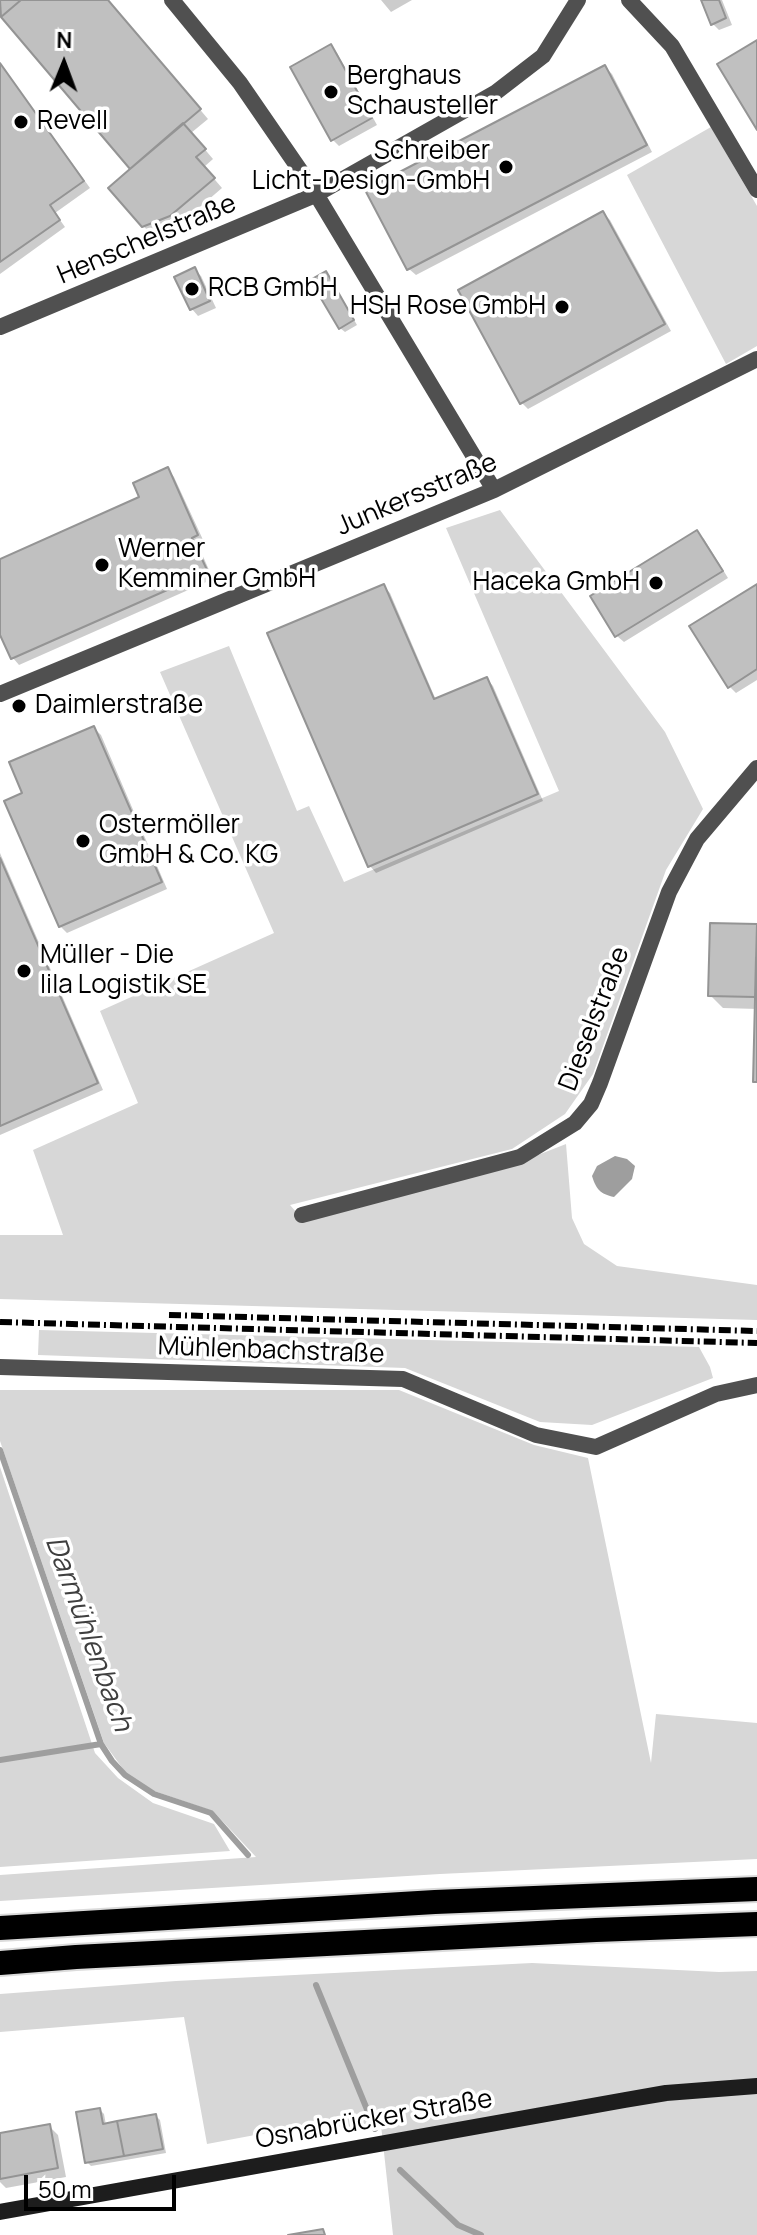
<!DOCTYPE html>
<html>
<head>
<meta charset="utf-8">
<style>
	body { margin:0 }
	#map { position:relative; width:757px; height:2235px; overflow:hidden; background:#fff; font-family:Manrope,sans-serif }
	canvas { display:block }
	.north { position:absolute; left:24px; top:24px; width:80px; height:80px; -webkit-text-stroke:6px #fff; paint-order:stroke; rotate:1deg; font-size:22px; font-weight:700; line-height:32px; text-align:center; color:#000 }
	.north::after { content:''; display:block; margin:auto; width:28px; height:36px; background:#000; clip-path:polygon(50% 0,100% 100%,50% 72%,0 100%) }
	.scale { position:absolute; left:24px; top:2175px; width:152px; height:36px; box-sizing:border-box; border:4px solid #000; border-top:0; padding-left:10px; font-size:24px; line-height:28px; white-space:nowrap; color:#000; -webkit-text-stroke:6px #fff; paint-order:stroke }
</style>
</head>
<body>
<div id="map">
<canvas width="757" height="2235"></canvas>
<div class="north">N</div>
<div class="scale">50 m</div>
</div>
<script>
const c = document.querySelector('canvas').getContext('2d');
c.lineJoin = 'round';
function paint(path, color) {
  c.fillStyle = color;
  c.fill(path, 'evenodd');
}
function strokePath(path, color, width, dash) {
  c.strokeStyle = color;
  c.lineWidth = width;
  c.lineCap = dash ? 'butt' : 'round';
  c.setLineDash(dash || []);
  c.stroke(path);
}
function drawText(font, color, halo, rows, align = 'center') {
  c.font = font + ' Manrope,sans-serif';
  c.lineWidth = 7;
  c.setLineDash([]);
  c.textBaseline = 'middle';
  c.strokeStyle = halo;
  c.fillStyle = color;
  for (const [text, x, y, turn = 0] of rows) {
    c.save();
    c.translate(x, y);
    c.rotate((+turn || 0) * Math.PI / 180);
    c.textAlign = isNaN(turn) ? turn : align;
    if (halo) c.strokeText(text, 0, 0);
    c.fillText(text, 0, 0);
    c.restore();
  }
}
paint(new Path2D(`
	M711,127l46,79v140l-31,18 -99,-189z
	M500,510l165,222 38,77 -37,61 -73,204 -28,40 -53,35 -222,56 14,16 216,-59 46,-18 6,74 12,26 33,22 140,19v35l-757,-21v-64h63l-30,-85 105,-47 -38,-92 174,-78 -114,-261 69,-26 68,165 12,-5 35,76 215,-91 -113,-263z
	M39,1330l660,17 11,20 3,11 -121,47 -52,-3 -135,-54 -367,-13z
	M0,1390h399l135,55 54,13 63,305 5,-49 101,9v136l-317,15 -440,27v-26l256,-18 -43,-46 -59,-20 -28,-18 -22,-30 -104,-302z
	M0,1467l95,286 23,25 35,25 61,21 16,27 -230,16z
	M532,1963l187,9 38,-1v264h-364l-12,-110 -29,4 -33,-6 -112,21 -23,-127 -184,15v-38l176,-13z`), '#d7d7d7');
paint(new Path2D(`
	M615,1156l12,3 8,7 -3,13 -18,18c-14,-3 -18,-8 -22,-21l5,-10z`), '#9e9e9e');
paint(new Path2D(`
	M0,0h107l101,119 -17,14 22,26 -9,8 18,21 -43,37 -26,10 -10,-9 -10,-57 -133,-156z
	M381,0h31l-21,12z
	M703,0h19l10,25 -13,5 -7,-7z
	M331,47l6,6 40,72 -38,21 -7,-7z
	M0,63l90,125 -35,25 10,14 -65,47z
	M605,67l7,7 40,78 -236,123 -7,-6z
	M603,213l7,7 61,111 -143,78 -7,-7z
	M194,269l7,7 15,32 -18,8 -6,-7z
	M330,278l27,47 -12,7 -5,-4z
	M168,470l6,7 30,65 -6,3 15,34 -194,86 -6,-7 -13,-28v-69l142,-63z
	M697,532l7,7 24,39 -104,64 -7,-6z
	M383,586l7,7 46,107 51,-21 6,7 50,115 -167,72 -6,-7z
	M757,586v94l-21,13 -7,-7z
	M94,728l7,7 66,154 -100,44 -7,-7 -35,-132z
	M0,853l103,237 -103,45z
	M712,925l45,2v156l-2,-2 2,-72 -34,-1 -13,-13z
	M100,2110l4,4 2,11 50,-9 4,4 6,33 -75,13 -4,-4z
	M49,2126l9,9 8,42 -60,11 -6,-6v-47z`), '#0003');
strokePath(new Path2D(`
	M0,1450l101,294 11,17 13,14 29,19 57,19 37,42
	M0,1760l101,-16
	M316,1985l59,144
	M400,2170l58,55 23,10`), '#9e9e9e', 6);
const building = new Path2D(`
	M0,0h21l-20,17z
	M21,0h87l93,109 -71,60 -129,-152z
	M701,0h18l7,18 -15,7z
	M757,40v90l-40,-66z
	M331,44l41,74 -41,23 -41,-74z
	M0,63l84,118 -34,24 10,15 -60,42z
	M605,65l42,80 -240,125 -42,-80z
	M183,123l23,26 -10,8 19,21 -45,38 -28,11 -34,-39z
	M603,211l62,113 -145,80 -62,-114z
	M195,267l15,34 -20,9 -16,-33z
	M326,271l28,49 -15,9 -29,-49z
	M168,467l30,68 -6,3 16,34 -197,87 -11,-24v-76l139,-62 -6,-14z
	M697,530l26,41 -108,66 -25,-41z
	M384,584l50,115 53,-22 51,117 -170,73 -101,-234z
	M757,584v85l-29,19 -39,-62z
	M94,726l68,156 -103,45 -55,-126 18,-8 -13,-31z
	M0,858l98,225 -98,43z
	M710,923l47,1 -2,73 -47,-1z
	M756,957h1v125h-4z
	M100,2108l3,16 14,-3 7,35 -39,7 -9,-51z
	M156,2114l7,35 -39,7 -7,-35z
	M50,2124l8,44 -58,11v-46z
	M323,2229l2,6h-37z`);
paint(building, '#c0c0c0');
strokePath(building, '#949494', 2);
const highway = new Path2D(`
	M0,1928l435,-26 322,-13
	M0,1963l76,-6 520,-27 161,-6`);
strokePath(highway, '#dbdbdb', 28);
strokePath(new Path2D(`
	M172,0l68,83 73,106 181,301
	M629,0l43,46 85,144
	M0,327l315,-132 180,-102 48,-37 35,-56
	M0,694l494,-204 263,-131
	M302,1215l218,-58 55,-34 16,-19 9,-21 69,-191 28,-53 60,-71
	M0,1367l403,12 133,56 60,12 120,-53 41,-9`), '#505050', 16);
strokePath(new Path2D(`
	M0,2212l625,-112 41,-7 91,-7`), '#1d1d1d', 16);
strokePath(highway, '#000', 24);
strokePath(new Path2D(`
	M169,1315l588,16
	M0,1322l757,21`), '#000', 6, [12, 4, 2, 4]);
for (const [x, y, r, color] of [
	[331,92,8,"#000"],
	[21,122,8,"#000"],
	[506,167,8,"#000"],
	[192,289,8,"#000"],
	[562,307,8,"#000"],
	[102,565,8,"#000"],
	[656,583,8,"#000"],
	[19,706,8,"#000"],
	[83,841,8,"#000"],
	[24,971,8,"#000"]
]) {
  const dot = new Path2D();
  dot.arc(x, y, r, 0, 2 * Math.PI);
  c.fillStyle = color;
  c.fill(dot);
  strokePath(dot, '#fff', 3);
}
drawText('26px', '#000', '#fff', [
	["Berghaus",347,77],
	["Schausteller",347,107],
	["Revell",37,122],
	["Schreiber",490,152,"right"],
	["Licht-Design-GmbH",490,182,"right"],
	["RCB GmbH",208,289],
	["HSH Rose GmbH",546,307,"right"],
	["Werner",118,550],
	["Kemminer GmbH",118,580],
	["Haceka GmbH",640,583,"right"],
	["Daimlerstraße",35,706],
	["Ostermöller",99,826],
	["GmbH & Co. KG",99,856],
	["Müller - Die",40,956],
	["lila Logistik SE",40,986]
], 'left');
drawText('26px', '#000', '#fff', [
	["Henschelstraße",147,240,-23],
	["Junkersstraße",417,495,-23],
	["Dieselstraße",595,1019,-69],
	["Mühlenbachstraße",271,1351,2],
	["Osnabrücker Straße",374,2120,-10]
]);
drawText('italic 28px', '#3f3f3f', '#fff', [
	["Darmühlenbach",88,1634,70]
]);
</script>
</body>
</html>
